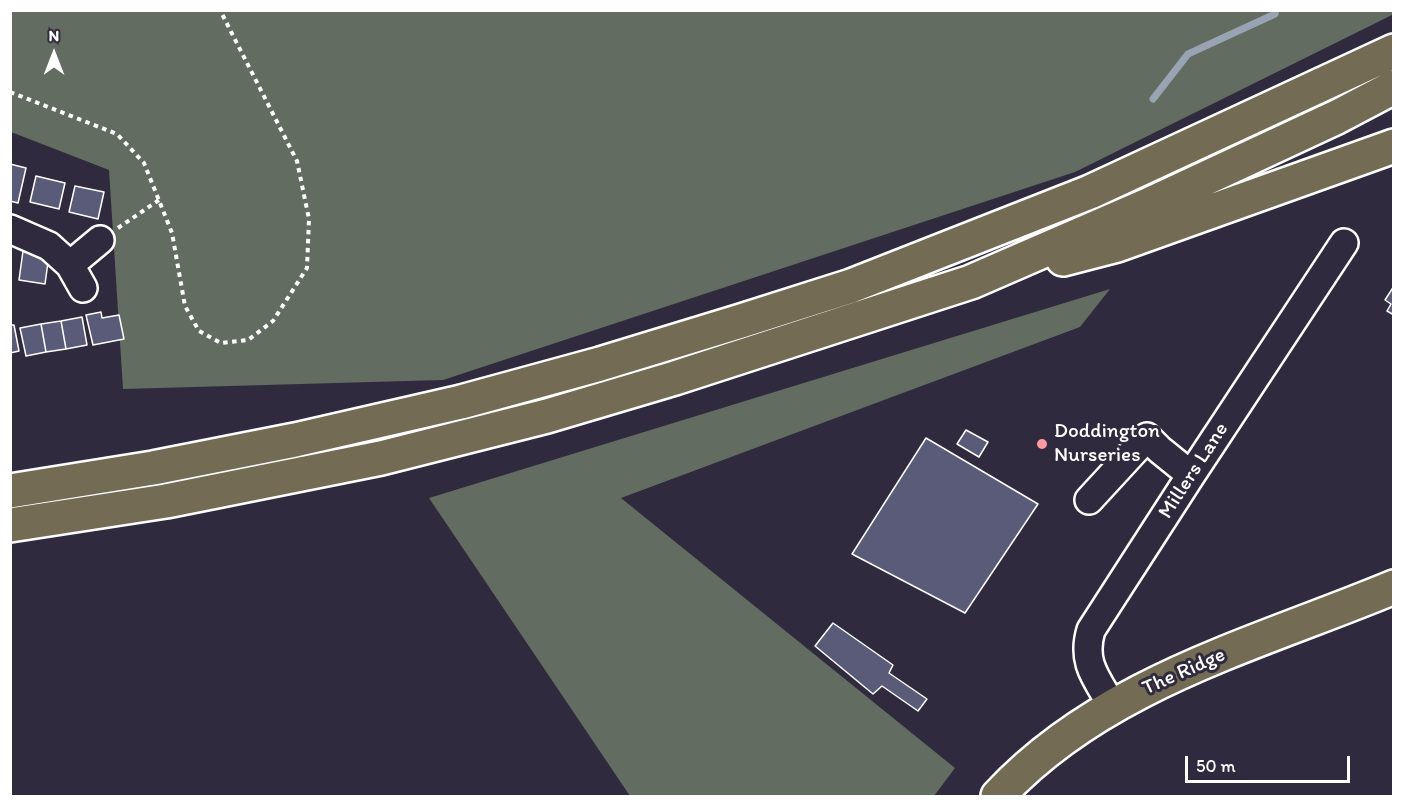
<!DOCTYPE html>
<html>
<head>
<meta charset="utf-8">
<style>
	body { margin:0 }
	#map { position:relative; width:1404px; height:807px; overflow:hidden; background:#2f2a3d; font-family:Itim,sans-serif }
	canvas { display:block }
	.frame { position:absolute; inset:0; border:12px solid #fff; pointer-events:none }
	.north { position:absolute; left:24px; top:24px; width:60px; height:60px; -webkit-text-stroke:4px #2f2a3d; paint-order:stroke; rotate:0deg; font-size:16px; font-weight:700; line-height:24px; text-align:center; color:#fff }
	.north::after { content:''; display:block; margin:auto; width:21px; height:27px; background:#fff; clip-path:polygon(50% 0,100% 100%,50% 72%,0 100%) }
	.scale { position:absolute; left:1185px; top:756px; width:165px; height:27px; box-sizing:border-box; border:3px solid #fff; border-top:0; padding-left:8px; font-size:18px; line-height:21px; white-space:nowrap; color:#fff; -webkit-text-stroke:4px #2f2a3d; paint-order:stroke }
</style>
</head>
<body>
<div id="map">
<canvas width="1404" height="807"></canvas>
<div class="frame"></div>
<div class="north">N</div>
<div class="scale">50 m</div>
</div>
<script>
const c = document.querySelector('canvas').getContext('2d');
c.lineJoin = 'round';
function paint(path, color) {
  c.fillStyle = color;
  c.fill(path, 'evenodd');
}
function strokePath(path, color, width, dash) {
  c.strokeStyle = color;
  c.lineWidth = width;
  c.lineCap = dash ? 'butt' : 'round';
  c.setLineDash(dash || []);
  c.stroke(path);
}
function drawText(font, color, halo, rows, align = 'center') {
  c.font = font + ' Itim,sans-serif';
  c.lineWidth = 6;
  c.setLineDash([]);
  c.textBaseline = 'middle';
  c.strokeStyle = halo;
  c.fillStyle = color;
  for (const [text, x, y, turn = 0] of rows) {
    c.save();
    c.translate(x, y);
    c.rotate((+turn || 0) * Math.PI / 180);
    c.textAlign = isNaN(turn) ? turn : align;
    if (halo) c.strokeText(text, 0, 0);
    c.fillText(text, 0, 0);
    c.restore();
  }
}
paint(new Path2D(`
	M1393,10l1,4 -319,158 -632,208 -320,9 -14,-219 -98,-38 -1,-121z
	M1110,289l-30,38 -459,171 334,270 -21,28h-304l-201,-298z`), '#626c61');
strokePath(new Path2D(`
	M1153,99l35,-45 87,-40 1,-4`), '#98a4b3', 7);
const building = new Path2D(`
	M10,164l16,4 -8,35 -8,-2z
	M36,176l29,7 -6,26 -29,-7z
	M75,186l29,6 -6,27 -29,-7z
	M23,251l26,4 -4,29 -26,-4z
	M1394,286v29l-7,-4 4,-7 -6,-4z
	M101,312l1,6 17,-3 5,24 -31,6 -7,-30z
	M82,317l5,28 -21,4 -5,-28z
	M61,321l5,28 -20,3 -5,-28z
	M41,324l5,28 -20,4 -6,-28z
	M10,325h4l5,26 -9,2z
	M966,430l22,12 -9,15 -22,-13z
	M926,438l112,66 -73,109 -113,-59z
	M833,623l60,42 -4,8 38,26 -9,12 -36,-25 -9,8 -58,-48z`);
paint(building, '#595b78');
strokePath(building, '#fff', 1.5);
const minor = new Path2D(`
	M10,229l39,17 21,19 13,23
	M70,265l30,-25
	M1089,500l58,-63 13,13 31,25
	M1113,707c-16,-28 -32,-44 -22,-77l100,-155 153,-232`);
const major = new Path2D(`
	M998,796c103,-112 259,-152 396,-209`);
const highway = new Path2D(`
	M1063,259l54,-14 277,-99
	M10,491l143,-23 142,-28 166,-38 139,-38 141,-43 110,-35 239,-94 304,-141
	M10,525l156,-24 215,-43 166,-42 128,-38 296,-96 175,-76 191,-89 57,-30`);
strokePath(minor, '#fff', 32);
strokePath(major, '#fff', 38);
strokePath(highway, '#fff', 38);
strokePath(new Path2D(`
	M10,92l107,42 27,29 28,70 13,73 14,25 22,12 27,-3 25,-19 34,-53 2,-49 -12,-58 -77,-151
	M118,228l41,-28`), '#fff', 4, [4.5, 4.5]);
strokePath(minor, '#2f2a3d', 27);
strokePath(major, '#746b55', 33);
strokePath(highway, '#746b55', 33);
for (const [x, y, r, color] of [
	[1042,444,6,"#ff9aa2"]
]) {
  const dot = new Path2D();
  dot.arc(x, y, r, 0, 2 * Math.PI);
  c.fillStyle = color;
  c.fill(dot);
  strokePath(dot, '#2f2a3d', 2);
}
drawText('21px', '#fff', '#2f2a3d', [
	["Doddington",1054,432],
	["Nurseries",1054,456]
], 'left');
drawText('21px', '#fff', '#2f2a3d', [
	["Millers Lane",1194,471,-57],
	["The Ridge",1184,672,-24]
]);
</script>
</body>
</html>
